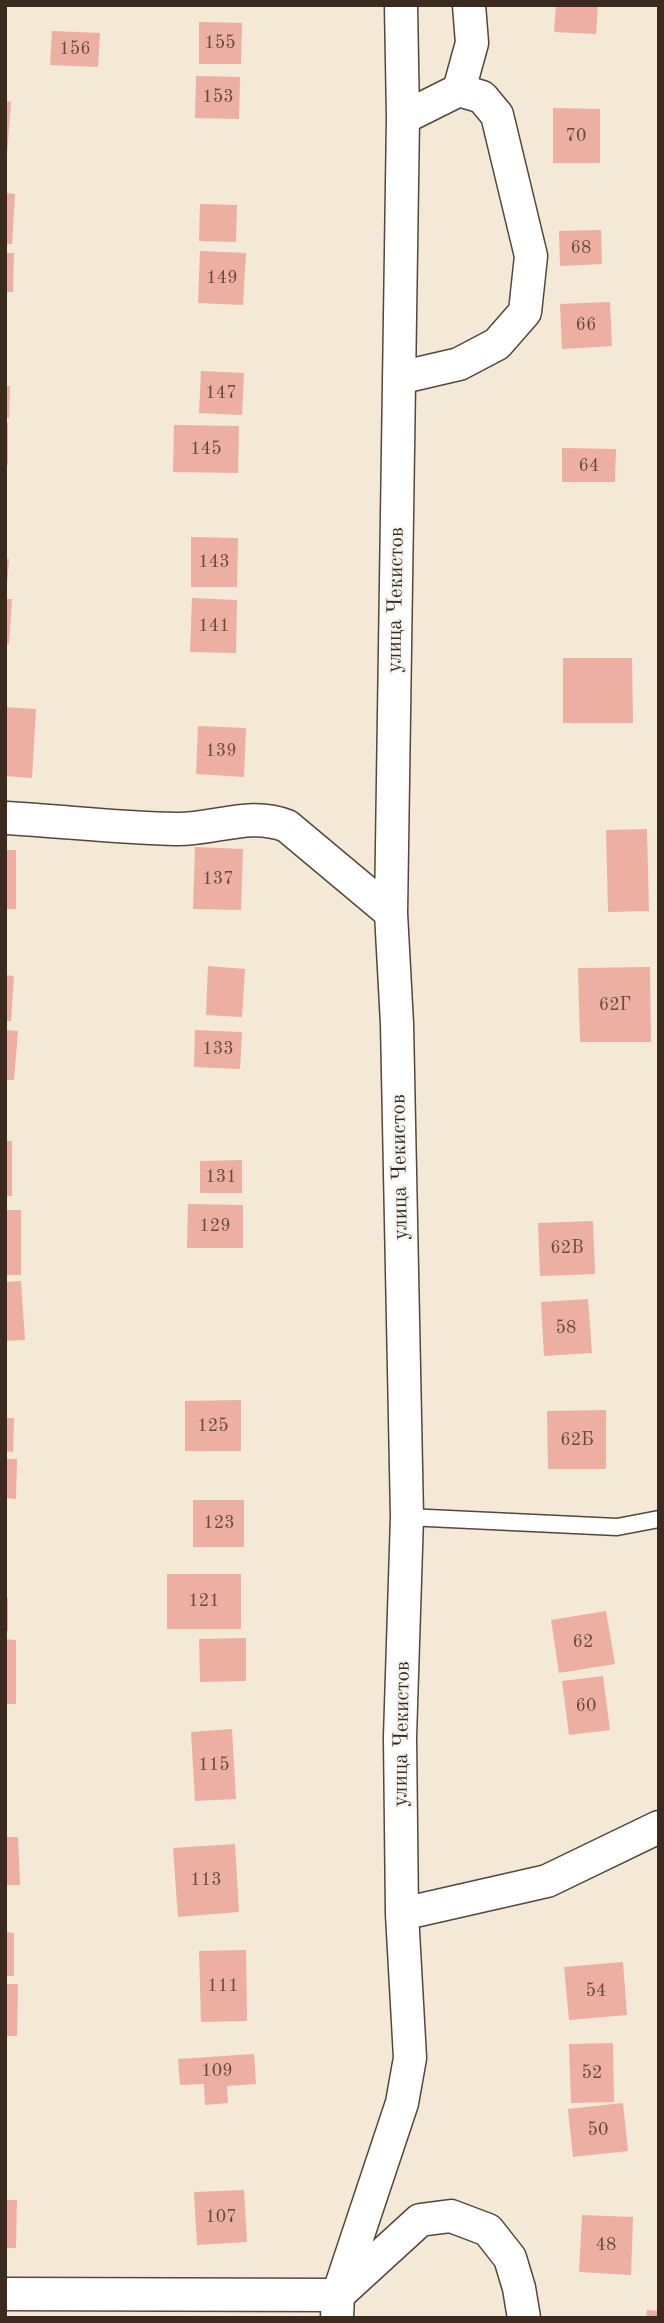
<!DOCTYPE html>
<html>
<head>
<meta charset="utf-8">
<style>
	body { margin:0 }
	#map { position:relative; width:664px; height:2323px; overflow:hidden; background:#f4e8d7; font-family:"Old Standard TT",serif }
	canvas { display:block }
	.frame { position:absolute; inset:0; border:7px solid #3b2a1e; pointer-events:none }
</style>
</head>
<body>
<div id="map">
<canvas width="664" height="2323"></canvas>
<div class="frame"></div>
</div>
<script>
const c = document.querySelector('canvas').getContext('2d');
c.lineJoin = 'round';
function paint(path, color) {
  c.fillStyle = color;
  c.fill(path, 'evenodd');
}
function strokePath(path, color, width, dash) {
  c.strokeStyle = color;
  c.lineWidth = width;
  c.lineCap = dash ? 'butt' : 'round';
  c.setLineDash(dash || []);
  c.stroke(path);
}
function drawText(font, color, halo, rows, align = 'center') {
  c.font = font + ' "Old Standard TT",serif';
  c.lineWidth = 5;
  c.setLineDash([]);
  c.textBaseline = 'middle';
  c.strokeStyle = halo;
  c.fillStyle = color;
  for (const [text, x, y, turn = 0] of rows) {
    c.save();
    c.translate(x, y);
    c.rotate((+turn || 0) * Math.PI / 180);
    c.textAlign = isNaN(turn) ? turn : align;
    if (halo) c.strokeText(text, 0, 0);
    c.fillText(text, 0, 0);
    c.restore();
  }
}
paint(new Path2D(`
	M556,5h42l-2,29 -42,-2z
	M199,22l43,1 -1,41h-42z
	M52,31l48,2 -2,34 -48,-2z
	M196,76l44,1 -1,42 -44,-1z
	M5,101l6,1 -4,53h-2z
	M553,108l47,1v54h-47z
	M5,193l10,1 -3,50h-7z
	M200,204l37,1 -1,37 -37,-1z
	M601,230l1,34 -42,2 -1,-35z
	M200,251l46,2 -3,52 -45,-2z
	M5,253h9l-1,39h-8z
	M610,302l2,44 -50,3 -2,-45z
	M201,371l43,2 -2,42 -43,-2z
	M5,386h5l-1,32h-4z
	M5,423h3v42h-3z
	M174,425l65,1 -1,47 -65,-1z
	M562,448l54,1 -1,33h-53z
	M191,537l47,1 -1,49h-46z
	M5,559h4l-2,26h-2z
	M192,598l45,2 -1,53 -46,-1z
	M5,599h7l-3,45 -4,-1z
	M563,658h69l1,65h-70z
	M5,707l31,2 -4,69 -27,-2z
	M198,726l48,2 -2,49 -48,-3z
	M647,829l2,82 -41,1 -2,-82z
	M195,847l48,2 -2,61 -48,-1z
	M5,850h11v59h-11z
	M208,966l37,3 -3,48 -36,-2z
	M650,967l1,75h-71l-2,-74z
	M5,975l9,1 -3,45h-6z
	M5,1030l13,1 -4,49h-9z
	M195,1030l47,2 -2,37 -46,-2z
	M5,1141h7v55h-7z
	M242,1160v33h-42v-32z
	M188,1204l55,1v43h-56z
	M5,1210h16v65h-16z
	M593,1221l2,53 -55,2 -2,-53z
	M21,1281l4,59 -20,1v-59z
	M588,1299l4,54 -48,3 -3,-54z
	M241,1400v51h-56v-50z
	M606,1410v59h-58l-1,-58z
	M5,1418h9l-1,34 -8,-1z
	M5,1459h12l-1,40 -11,-1z
	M193,1500h51v47h-51z
	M167,1574h74v55h-74z
	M5,1598h3v33h-3z
	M606,1611l9,53 -56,9 -8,-53z
	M246,1638v43l-46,1 -1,-43z
	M5,1639l11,1v64h-11z
	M603,1676l7,54 -41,5 -7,-54z
	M232,1729l4,70 -41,2 -4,-69z
	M5,1837h13l2,48h-15z
	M235,1844l4,68 -61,5 -5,-69z
	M5,1932l9,1v43h-9z
	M246,1950l1,71 -46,1 -2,-71z
	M623,1962l4,53 -58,5 -5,-53z
	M5,1984h13l-1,52h-12z
	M613,2043l1,59 -43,1 -2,-59z
	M254,2054l2,30 -29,2 1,17 -23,2 -1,-21 -24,1 -2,-26z
	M623,2103l5,48 -55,6 -5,-48z
	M244,2190l3,52 -50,3 -3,-53z
	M5,2200h12l-1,48h-11z
	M582,2215l51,2 -2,58 -52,-3z
	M647,2310l12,1v7h-13z`), '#ecafa1');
const service = new Path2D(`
	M407,1517l210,10 42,-8`);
const minor = new Path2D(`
	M403,118l56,-28 13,-47 -3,-38
	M399,378l60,-14 38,-20 28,-32 6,-56 -34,-141 -15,-18 -23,-7
	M5,818c57,3 114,10 171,11 38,1 74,-18 111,-3l104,87
	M402,1914l145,-33 112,-54
	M5,2294l333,1 82,-75 31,-4 37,14 22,28 9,30 5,30
	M337,2318l1,-23 64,-192 8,-45 -8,-144 -2,-177 7,-220 -10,-493 -6,-111 12,-795 -2,-113`);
strokePath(service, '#57463a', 19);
strokePath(minor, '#57463a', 35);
strokePath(service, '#fff', 16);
strokePath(minor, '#fff', 32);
drawText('18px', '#674b3f', null, [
	["155",220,43],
	["156",75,49],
	["153",218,97],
	["70",576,136],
	["68",581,248],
	["149",222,278],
	["66",586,325],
	["147",221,393],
	["145",206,449],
	["64",589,466],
	["143",214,562],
	["141",214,626],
	["139",221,751],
	["137",218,879],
	["62Г",615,1005],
	["133",218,1049],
	["131",221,1177],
	["129",215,1226],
	["62В",567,1248],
	["58",566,1328],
	["125",213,1426],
	["62Б",577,1440],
	["123",219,1523],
	["121",204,1601],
	["62",583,1642],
	["60",586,1706],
	["115",214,1765],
	["113",206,1880],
	["111",223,1986],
	["54",596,1991],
	["109",217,2071],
	["52",592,2073],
	["50",598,2130],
	["107",221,2217],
	["48",606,2245]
]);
drawText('21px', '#3b2a1e', '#f6f6f2', [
	["улица Чекистов",396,600,-89],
	["улица Чекистов",400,1167,-91],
	["улица Чекистов",402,1734,-89]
]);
</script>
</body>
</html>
